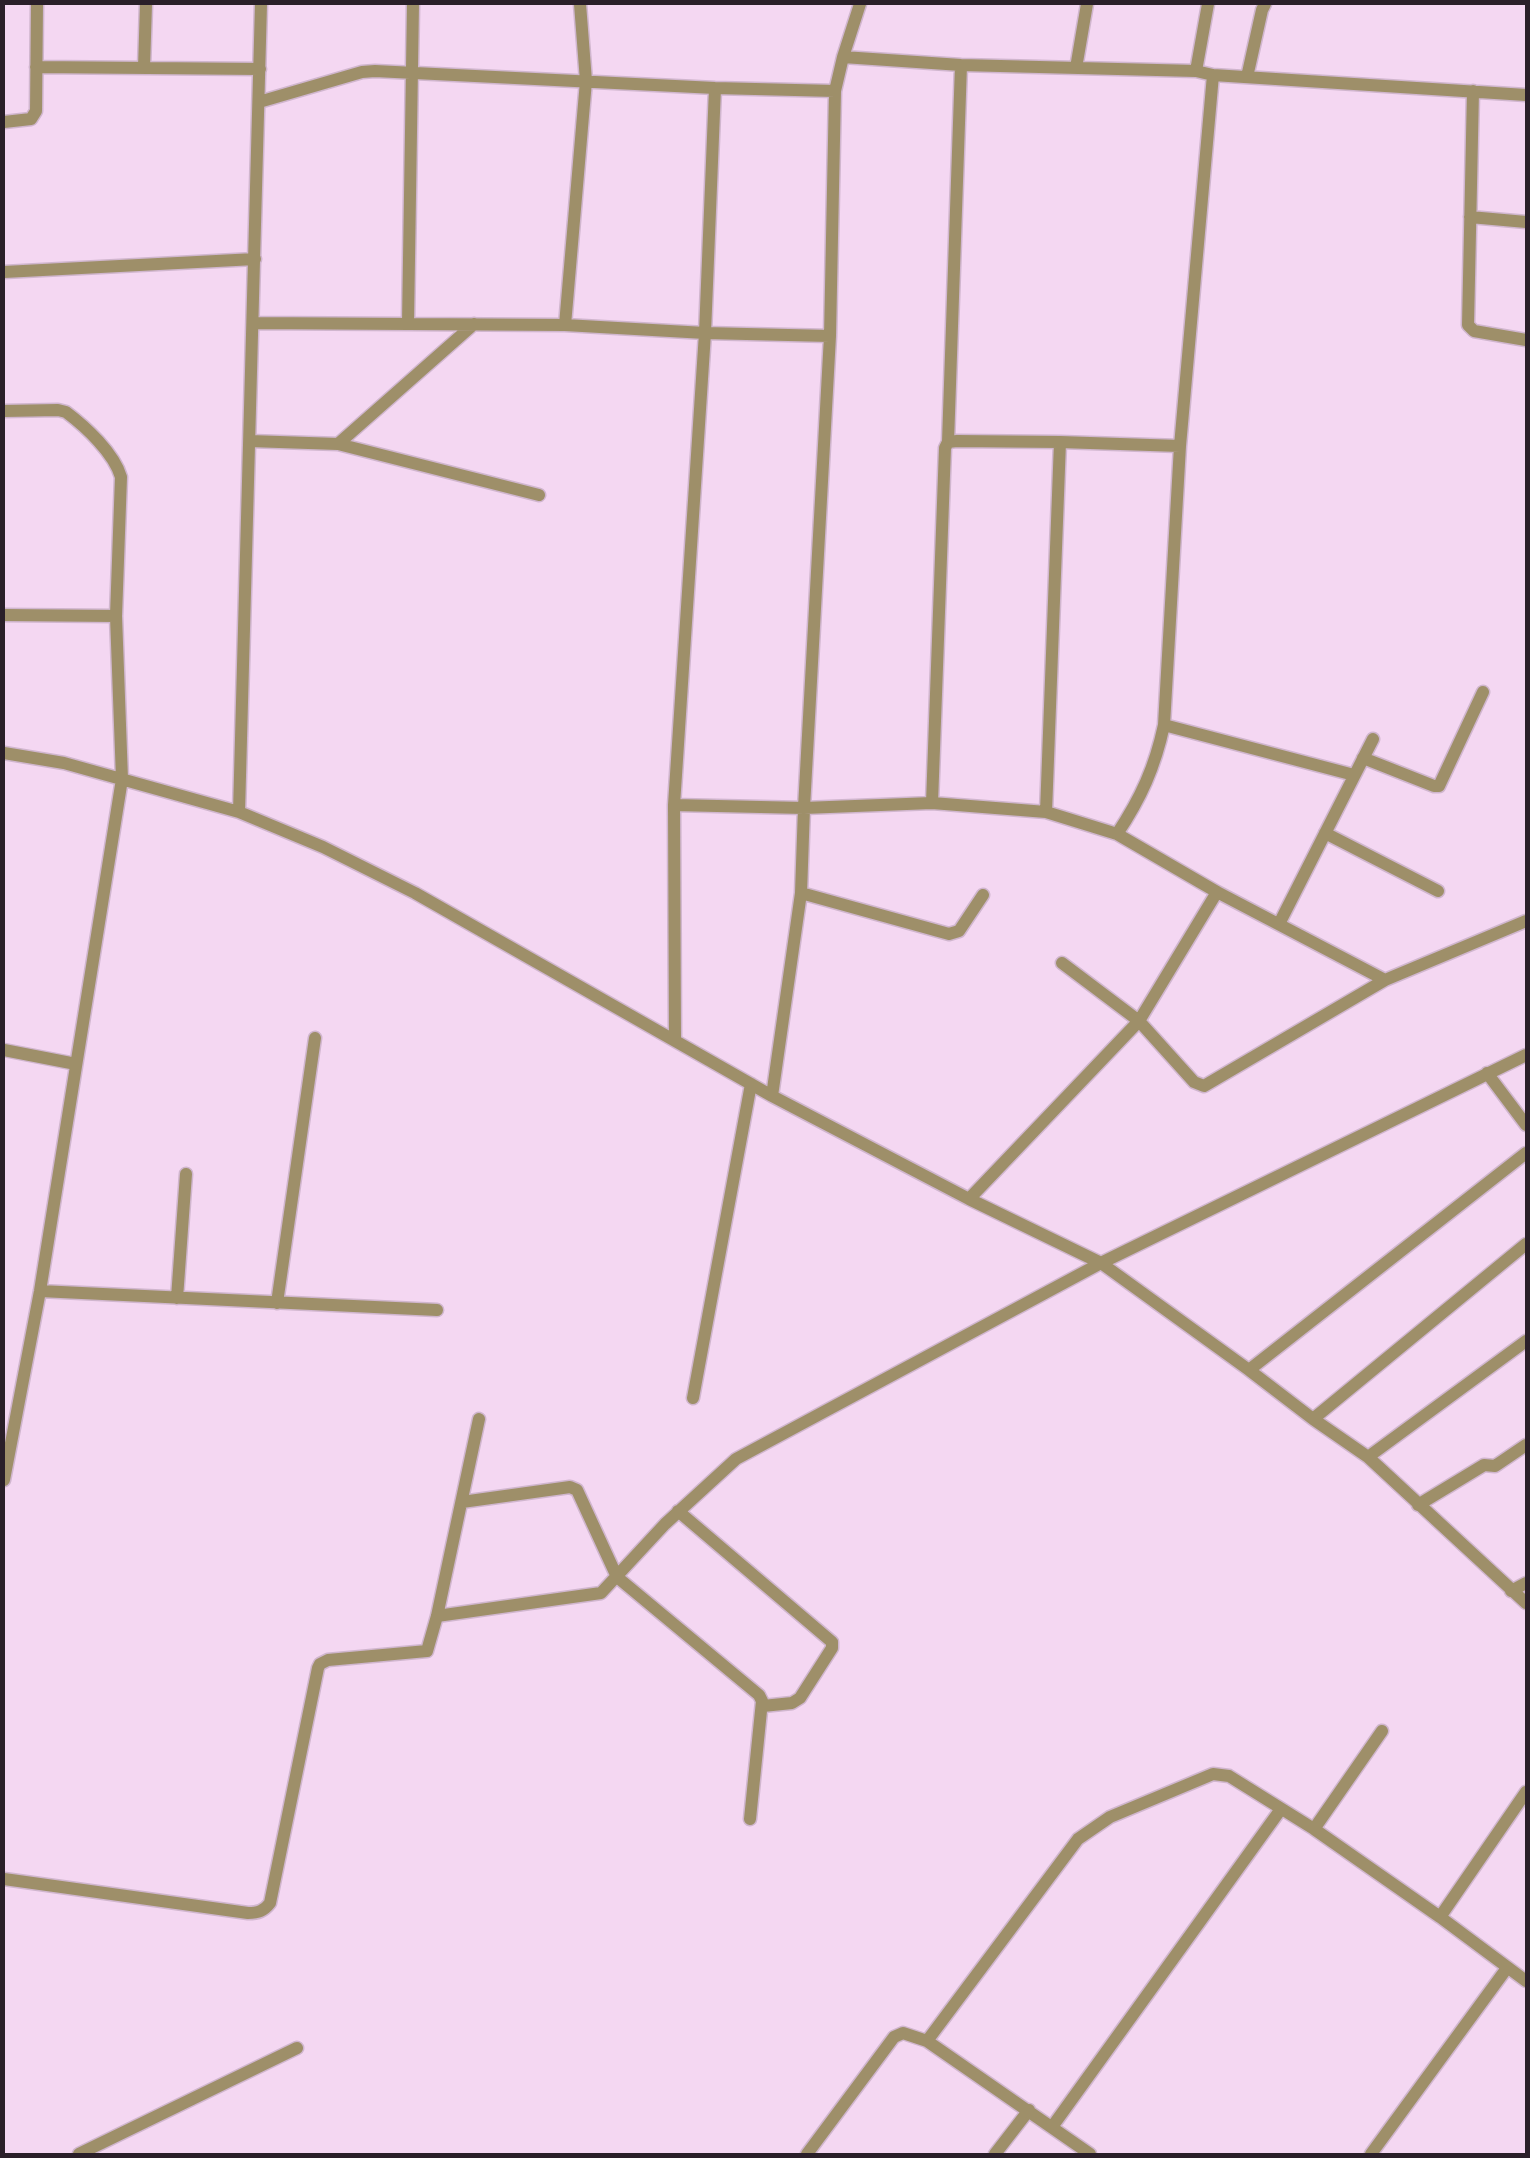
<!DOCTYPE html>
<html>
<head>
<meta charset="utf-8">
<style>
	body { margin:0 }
	#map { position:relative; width:1530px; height:2158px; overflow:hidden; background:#f4d7f2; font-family:Manrope,sans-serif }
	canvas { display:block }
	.frame { position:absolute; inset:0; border:5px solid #2a1f29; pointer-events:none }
</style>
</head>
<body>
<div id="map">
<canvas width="1530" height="2158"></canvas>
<div class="frame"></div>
</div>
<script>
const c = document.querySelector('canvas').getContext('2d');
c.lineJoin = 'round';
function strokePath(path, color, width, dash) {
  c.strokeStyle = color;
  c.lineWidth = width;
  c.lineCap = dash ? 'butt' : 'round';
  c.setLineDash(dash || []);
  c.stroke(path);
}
const street = new Path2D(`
	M843,57l118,8 235,6 17,4 313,20
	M36,67l224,2
	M144,68l2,-64
	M1076,68l11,-64
	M1196,71l12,-67
	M1247,77l15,-67 3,-6
	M1473,91l-5,234 6,6 52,9
	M259,102l103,-30 13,-1 340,17 120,3
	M4,122l27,-3 5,-8 1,-107
	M1470,217l56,5
	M4,272l251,-13
	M253,323l312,2 140,8 125,3
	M408,323l5,-319
	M565,325l21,-244 -6,-77
	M4,411l54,-1 8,2c20,15 48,41 55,65l-5,139 6,163 -82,512 -36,189
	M250,441l88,3 201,51
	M948,442l9,-1 103,1 -14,370
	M1060,442l120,4
	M338,444l136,-120
	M4,615l112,1
	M1164,725l190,50
	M4,753l60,10 175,49 84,35 92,46 357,203 197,103 132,64 148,107 64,49 55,38 158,146
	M1363,758l71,28h5l44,-94
	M932,803l13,-355 3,-6 13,-377
	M674,805l130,3 128,-5 114,9 71,22 100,58 168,88
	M239,812l22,-808
	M1325,833l113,58
	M1117,834c24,-36 38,-67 47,-109l16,-279 33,-371
	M801,893l148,41 10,-3 24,-36
	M1279,924l94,-185
	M1062,963l77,58 55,61 10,4 181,-106 141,-59
	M675,1040l-1,-235 31,-472 10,-245
	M4,1050l72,14
	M1487,1073l39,52
	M772,1096l29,-203 3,-85 26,-472 5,-245 8,-34 17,-53
	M969,1199l170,-178 78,-129
	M40,1291l397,19
	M177,1298l9,-124
	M277,1303l38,-265
	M1249,1370l277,-217
	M693,1398l58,-314
	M1313,1419l213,-175
	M1368,1457l158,-116
	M462,1502l108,-15 7,3 40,87 142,118 3,6 -12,118
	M1418,1505l66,-40 11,1 31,-21
	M678,1511l154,131v6l-32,50 -8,5 -29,3
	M1511,1591l15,-8
	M437,1616l164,-23 64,-69 71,-65 365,-196 425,-208
	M1314,1829l68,-98
	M4,1879l244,34c10,0 16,-2 22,-10l48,-235 2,-4 8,-4 99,-9 10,-35 42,-197
	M1440,1917l86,-125
	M927,2041l151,-202 32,-22 103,-43 16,2 85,53 126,88 86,64
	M1052,2127l229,-318
	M79,2154l218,-106
	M807,2154l87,-117 9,-4 24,8 163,113
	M995,2154l34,-44
	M1371,2154l136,-186`);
strokePath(street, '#d0b6ce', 15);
strokePath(street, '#9e8f69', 12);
</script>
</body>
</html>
